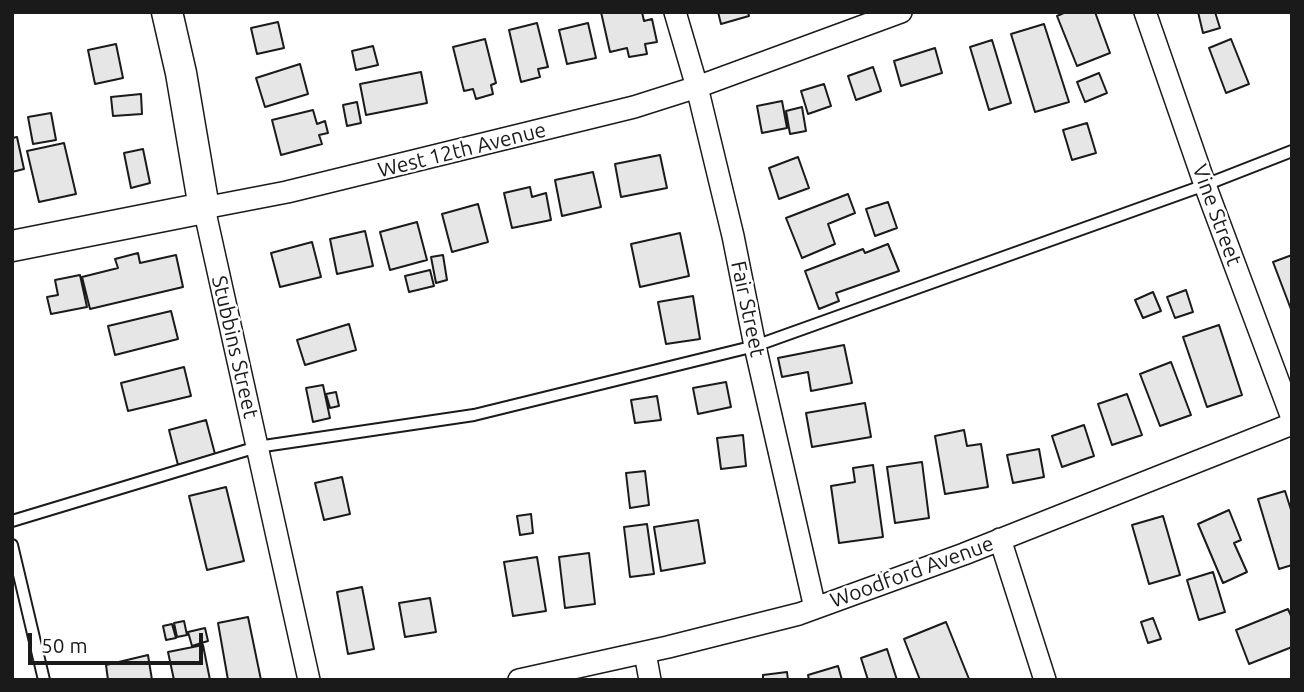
<!DOCTYPE html>
<html>
<head>
<meta charset="utf-8">
<style>
	body { margin:0 }
	#map { position:relative; width:1304px; height:692px; overflow:hidden; background:#fff; font-family:Ubuntu,sans-serif }
	canvas { display:block }
	.frame { position:absolute; inset:0; border:14px solid #1a1a1a; pointer-events:none }
	.scale { position:absolute; left:28px; top:633px; width:175px; height:32px; box-sizing:border-box; border:4px solid #1a1a1a; border-top:0; padding-left:9px; font-size:21px; line-height:24px; white-space:nowrap; color:#1a1a1a; -webkit-text-stroke:5px #fff; paint-order:stroke }
</style>
</head>
<body>
<div id="map">
<canvas width="1304" height="692"></canvas>
<div class="frame"></div>
<div class="scale">50 m</div>
</div>
<script>
const c = document.querySelector('canvas').getContext('2d');
c.lineJoin = 'round';
function paint(path, color) {
  c.fillStyle = color;
  c.fill(path, 'evenodd');
}
function strokePath(path, color, width, dash) {
  c.strokeStyle = color;
  c.lineWidth = width;
  c.lineCap = dash ? 'butt' : 'round';
  c.setLineDash(dash || []);
  c.stroke(path);
}
function drawText(font, color, halo, rows, align = 'center') {
  c.font = font + ' Ubuntu,sans-serif';
  c.lineWidth = 5;
  c.setLineDash([]);
  c.textBaseline = 'middle';
  c.strokeStyle = halo;
  c.fillStyle = color;
  for (const [text, x, y, turn = 0] of rows) {
    c.save();
    c.translate(x, y);
    c.rotate((+turn || 0) * Math.PI / 180);
    c.textAlign = isNaN(turn) ? turn : align;
    if (halo) c.strokeText(text, 0, 0);
    c.fillText(text, 0, 0);
    c.restore();
  }
}
const building = new Path2D(`
	M601,12h41l2,9 8,-2 5,23 -12,2 2,10 -18,3 -2,-9 -17,4z
	M718,12h30l1,4 -28,8z
	M1066,12h29l15,41 -33,13 -20,-50z
	M1198,12h17l5,16 -17,5z
	M278,22l6,26 -27,6 -6,-26z
	M537,23l11,44 -10,2 2,8 -19,5 -12,-52z
	M588,23l8,35 -29,6 -8,-34z
	M1044,24l25,78 -34,10 -24,-78z
	M485,39l11,44 -5,2 2,9 -17,5 -3,-10 -9,2 -11,-44z
	M1231,39l18,45 -23,9 -17,-45z
	M992,40l19,63 -22,7 -19,-63z
	M116,44l7,34 -28,6 -7,-34z
	M373,46l5,19 -22,5 -4,-19z
	M935,48l7,25 -41,13 -7,-25z
	M300,64l8,30 -43,13 -9,-29z
	M873,67l8,24 -25,9 -8,-24z
	M421,72l6,31 -61,12 -6,-31z
	M1099,73l8,20 -22,9 -8,-20z
	M824,84l7,22 -23,8 -7,-23z
	M141,94l1,20 -29,2 -2,-19z
	M782,101l5,27 -25,5 -5,-27z
	M357,102l4,21 -14,3 -4,-21z
	M802,107l4,24 -16,3 -4,-23z
	M313,110l4,14 8,-3 3,12 -9,2 3,9 -41,11 -9,-35z
	M51,113l5,27 -23,4 -5,-27z
	M1087,123l9,30 -24,7 -9,-30z
	M17,137l7,32 -12,3v-34z
	M64,143l12,51 -37,8 -12,-51z
	M143,149l7,34 -19,5 -7,-35z
	M660,155l7,33 -46,9 -6,-33z
	M798,157l11,31 -30,11 -10,-31z
	M593,172l8,35 -39,9 -7,-36z
	M530,187l2,10 14,-4 5,27 -39,8 -8,-35z
	M848,194l7,19 -27,11 7,20 -33,14 -16,-40z
	M888,202l9,26 -22,8 -9,-27z
	M478,204l10,38 -36,10 -10,-38z
	M417,222l10,38 -37,10 -10,-38z
	M365,231l8,35 -36,8 -7,-35z
	M680,233l9,43 -49,11 -9,-43z
	M312,242l9,35 -41,10 -9,-34z
	M888,244l11,27 -63,22 3,8 -20,8 -14,-38 58,-22 2,4z
	M138,253l2,10 36,-8 7,32 -93,22 -8,-32 36,-9 -3,-9z
	M443,255l4,25 -11,3 -5,-26z
	M1292,255v57l-19,-50z
	M430,270l4,16 -25,6 -4,-16z
	M80,275l7,32 -36,7 -4,-17 11,-2 -3,-15z
	M1186,290l7,22 -18,6 -8,-21z
	M1153,292l8,19 -18,7 -8,-18z
	M693,296l7,43 -34,5 -8,-42z
	M171,311l7,28 -63,16 -7,-29z
	M349,324l7,26 -51,15 -8,-25z
	M1219,325l23,70 -35,12 -24,-70z
	M844,345l8,38 -41,8 -3,-19 -26,5 -4,-19z
	M1171,362l20,53 -31,11 -20,-52z
	M184,367l7,29 -63,15 -7,-28z
	M726,382l5,25 -33,7 -5,-26z
	M323,385l7,33 -17,4 -7,-34z
	M336,392l3,14 -9,2 -4,-14z
	M1127,394l15,41 -30,10 -14,-41z
	M657,396l4,24 -26,3 -4,-23z
	M865,403l6,34 -59,10 -6,-34z
	M206,420l9,34 -37,11 -9,-35z
	M1084,425l10,31 -32,11 -10,-31z
	M964,430l3,16 14,-2 7,43 -43,7 -10,-58z
	M743,435l3,31 -25,3 -4,-31z
	M1039,449l5,28 -31,6 -6,-28z
	M922,462l7,56 -34,5 -8,-56z
	M873,465l10,72 -44,6 -8,-57 24,-4 -2,-14z
	M645,471l4,34 -19,3 -4,-35z
	M342,477l8,37 -26,6 -9,-37z
	M226,487l18,74 -37,9 -18,-74z
	M1285,491l7,22v52l-13,4 -21,-70z
	M1229,510l12,30 -7,3 13,29 -24,11 -25,-59z
	M531,514l2,19 -13,2 -3,-19z
	M1163,516l17,59 -31,9 -17,-59z
	M698,520l7,43 -44,8 -7,-44z
	M647,524l7,50 -24,3 -6,-50z
	M589,553l6,51 -30,4 -6,-51z
	M537,557l9,54 -33,5 -9,-54z
	M1213,572l12,40 -26,8 -12,-40z
	M362,587l12,62 -26,5 -11,-62z
	M430,598l6,34 -31,5 -6,-34z
	M1288,609l4,9v29l-43,17 -13,-34z
	M248,617l13,63h-33l-10,-57z
	M1153,618l8,21 -13,4 -7,-21z
	M184,621l3,14 -10,2 -3,-14z
	M946,622l23,57 -49,1 -16,-41z
	M172,624l4,14 -10,2 -3,-14z
	M205,628l3,13 -16,5 -4,-14z
	M203,645l7,35h-36l-6,-28z
	M887,649l10,31h-29l-7,-22z
	M148,655l4,25h-44l-2,-15z
	M838,666l4,14h-33l-1,-5z
	M787,672l1,8h-25v-5z`);
paint(building, '#e6e6e6');
strokePath(building, '#1a1a1a', 2);
const lane = new Path2D(`
	M12,521l245,-74 217,-32 281,-69 450,-161 87,-34
	M12,545l32,135`);
const street = new Path2D(`
	M675,12l22,75 36,149 22,110 60,262
	M1145,12l60,173 87,233
	M1000,539l45,141
	M645,653l5,27
	M309,680l-105,-472 83,-16 347,-85 63,-20 204,-75
	M519,680l149,-33 131,-33 165,-60 328,-130`);
const secondary = new Path2D(`
	M12,246l192,-38 -23,-135 -14,-61`);
strokePath(lane, '#1a1a1a', 14);
strokePath(street, '#1a1a1a', 24);
strokePath(secondary, '#1a1a1a', 33);
strokePath(lane, '#fff', 10);
strokePath(street, '#fff', 21);
strokePath(secondary, '#fff', 30);
drawText('21px', '#1a1a1a', '#fff', [
	["West 12th Avenue",462,150,-14],
	["Vine Street",1217,215,70],
	["Fair Street",748,309,78],
	["Stubbins Street",235,347,77],
	["Woodford Avenue",912,572,-20]
]);
</script>
</body>
</html>
